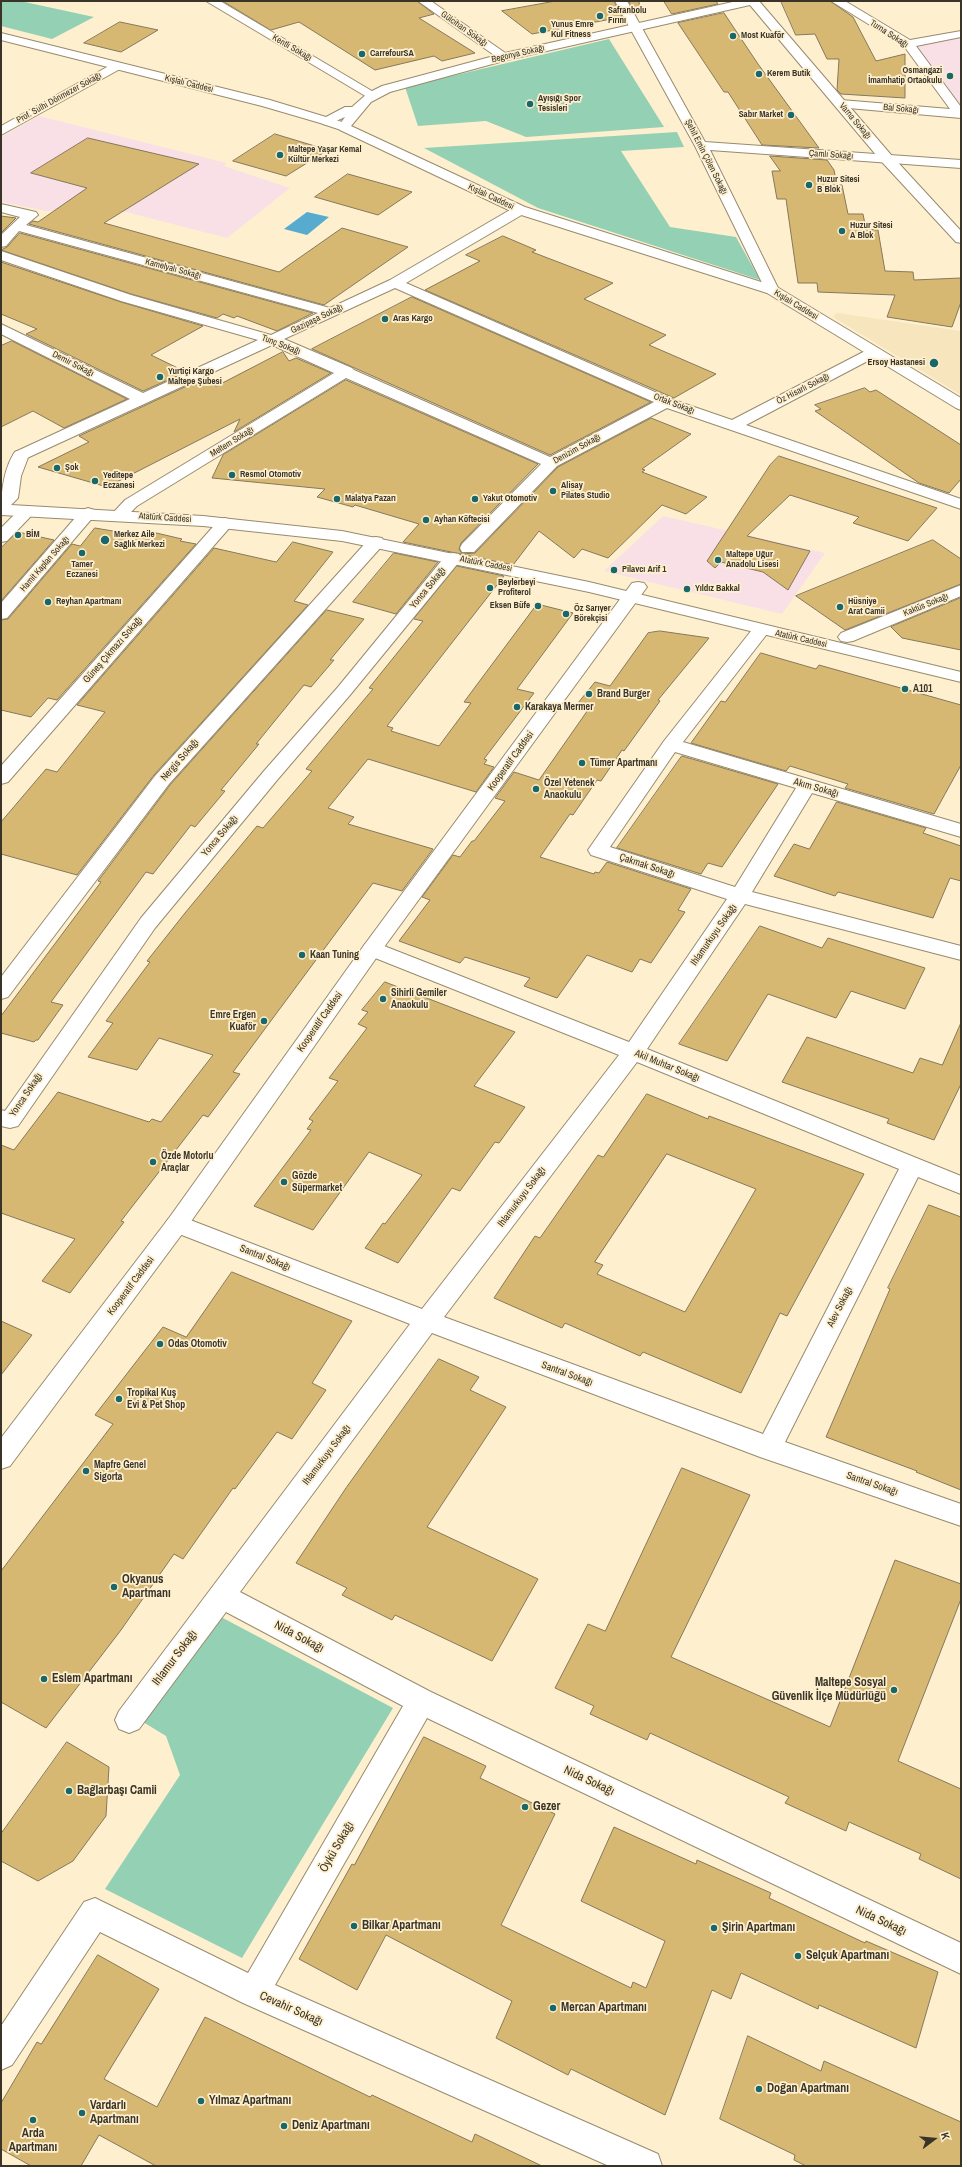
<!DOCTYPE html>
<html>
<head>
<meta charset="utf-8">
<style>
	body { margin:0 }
	#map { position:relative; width:962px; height:2167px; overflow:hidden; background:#fef0cf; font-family:"Archivo Narrow",sans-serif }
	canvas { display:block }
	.frame { position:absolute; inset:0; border:2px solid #3a3428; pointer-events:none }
	.north { position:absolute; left:914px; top:2119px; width:40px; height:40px; -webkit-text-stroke:3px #fef0cf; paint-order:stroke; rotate:74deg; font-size:11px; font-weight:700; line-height:16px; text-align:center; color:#3a3428 }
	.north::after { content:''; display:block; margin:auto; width:14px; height:18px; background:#3a3428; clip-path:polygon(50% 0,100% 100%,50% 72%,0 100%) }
</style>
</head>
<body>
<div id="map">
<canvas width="962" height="2167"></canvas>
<div class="frame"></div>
<div class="north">K</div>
</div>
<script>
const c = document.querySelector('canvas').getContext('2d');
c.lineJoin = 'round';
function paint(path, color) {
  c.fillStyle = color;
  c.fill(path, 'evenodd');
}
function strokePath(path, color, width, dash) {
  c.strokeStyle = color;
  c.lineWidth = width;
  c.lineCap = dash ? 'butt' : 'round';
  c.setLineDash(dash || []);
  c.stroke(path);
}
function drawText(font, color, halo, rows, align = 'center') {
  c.font = font + ' "Archivo Narrow",sans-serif';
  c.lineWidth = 3.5;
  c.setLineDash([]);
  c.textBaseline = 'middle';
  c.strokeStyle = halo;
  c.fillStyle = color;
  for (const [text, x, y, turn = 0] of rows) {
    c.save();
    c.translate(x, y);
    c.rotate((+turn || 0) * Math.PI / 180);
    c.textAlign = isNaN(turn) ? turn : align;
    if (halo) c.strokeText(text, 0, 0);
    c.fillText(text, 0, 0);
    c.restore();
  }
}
paint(new Path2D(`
	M837,313l124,18v64l-128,-78z`), '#f7e5be');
paint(new Path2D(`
	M961,36v70l-44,-59z
	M39,116l187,47 -2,3 66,22 -63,50 -101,-26 -80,-1 -45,-9v-65z
	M663,516l162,37 -43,61 -178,-43z`), '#f9dfe6');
paint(new Path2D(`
	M1,1h19l74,16 -42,22 -51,-13z
	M609,39l55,88 -138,10 -40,-16 -68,5 -13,-39z
	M677,132l7,15 -63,4 49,76 66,10 24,43 -222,-72 -114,-60z
	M221,1617l172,91 -151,250 -137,-69 75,-114 -14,-39 -23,-14z`), '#94d0b3');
paint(new Path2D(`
	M307,212l22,5 -22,18 -23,-6z`), '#57abce');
const building = new Path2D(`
	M223,1h194l17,13 -15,4 56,35 -33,8 -8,-5 -59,14 -76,-48 -28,8z
	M556,1h58l8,16 -90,17 -30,-23z
	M629,1h10l1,12 -4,1z
	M664,1h52l2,3 -46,10z
	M781,1h49l23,16 23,44 29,-7v44l-64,-4 -4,-4 2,-31h-12l-12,-25 -19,1z
	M724,13l34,51 61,84 -57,-3 -34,-53h-4l-46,-69z
	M120,22l38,8 -37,22 -37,-9z
	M275,134l53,16 -42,26 -53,-15z
	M88,138l111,26 -95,59 175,49 63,-44 66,19 -84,58 -295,-81 4,-3 5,1 49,-34 -56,-15z
	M770,156l57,4 7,10 3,15h5l6,29h15l3,15 12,1 7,41 28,1 1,8 47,-2v24l-9,25 -65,-10 8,-22 -77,-3 -1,-9h-19l-12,-84h-9l-5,-28h8z
	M348,174l64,18 -34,23 -63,-18z
	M1,216l15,2 -15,15z
	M20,233l293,80 -36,18 -40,-15 -3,2 -11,-4 -6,4 -86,-24 -130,-44 6,-3z
	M503,236l33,14 -4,2 81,31 -29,16 82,36 -17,10 67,29 -42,24 -249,-108 55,-29 -14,-6z
	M1,262l120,40 82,24 -52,29 35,17 -43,19 -117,-57 11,-5 -36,-15z
	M412,297l239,105 -101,53 -238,-106z
	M12,341l115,58 -63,29 -31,-17 -32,16v-81z
	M283,352l6,9 7,-3 35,15 -97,59 6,-13 -133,68 -69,-20 51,-25 -10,-6 123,-57 14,7z
	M346,380l192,84 -77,79 -2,6 3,5 13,-1 83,-86 93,-49 40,16 -49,35 3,1 -3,2 65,25 -21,17 -24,-9 -54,53 -26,-9 -8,9 -35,-27 -26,34 -110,-23 16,-18 -64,-19 -2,2 -36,-10 8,-8 -113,-11 11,-23z
	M865,388l5,4 6,-2 85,55v34l-12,14 -30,-10 -104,-72 6,-2 -6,-4z
	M779,456l158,52 -29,33 -55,-18 6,-6 -69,-22 -43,41 63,15 -22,39 -25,-18 -42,-10 -6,6 -8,-7 63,-96z
	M95,528l53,9 4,-5 30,7 -2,2 16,3 -139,156 -9,-2 -17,19 -30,-7v-90l7,-1 64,-75 8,2z
	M18,532l36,8 -53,61v-53z
	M933,540l28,19v25l-116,46 -49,-34z
	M293,542l40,10 -39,49 14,4 -154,170 -77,100 -76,-21v-32l45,-53 11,3 48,-60 -28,-7 137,-157 62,14z
	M394,553l44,9 -42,52 -43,-12z
	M457,566l47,10 -117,150 6,2 -2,3 48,15 32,-43 -7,-1 73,-98 36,9 -56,76 17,4 -50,66 3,1 -3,4 10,3 -18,25 -108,-33 -40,49 26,9 -6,7 85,25 -31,42 -29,-8 -140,189 7,2 -32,43 -5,-2 -82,106 3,1 -54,71 -28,-12 33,-42 -74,-26v-68l13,5 44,-58 91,30 3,-3 9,3 52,-67 -54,-17 -22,32 -49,-13 25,-34 -7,-2 44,-59 -3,-1 38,-48 72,-87 6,2 49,-57 -6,-2 67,-80 -4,-1 54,-67 -9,-2z
	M961,598v52l-59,-12 -11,-11z
	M327,610l37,9 -34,41h4l-23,27 -7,-2 -48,59h3l-38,46 4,1 -30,36 -4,-2 -38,49 -7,-2 -95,130 12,3 -25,35h-2l-2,2 -33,-9v-17l100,-134 -3,-1 72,-96z
	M660,631l49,7 -51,62 2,1 -36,50 -2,-1 -21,31 -4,-1 -24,35 -3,-1 -30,43 54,17 1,-2 4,1 8,-11 84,27 -13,21 7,2 -34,51 -11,-4 -8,13 -45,-17 -30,43 -33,-12 6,-8 -65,-21 -5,6 -61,-22 31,-41 -8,-3 31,-42 7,2 12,-16h2l31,-40 -10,-3 19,-26 25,8 51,-73 -12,-4 17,-21 15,4 38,-53z
	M761,653l55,16 3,-4 142,40v60l-27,49 -89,-26 3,-4 -58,-18 -4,5 -95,-28 30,-42 4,1z
	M682,756l96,28 -56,83 -14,-4 -7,11 -84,-26z
	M837,802l89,26 -3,5 38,13v35l-11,-3 -17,40 -95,-26 -3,4 -61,-20 20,-32 15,5z
	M760,926l62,22 6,-10 97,30 -20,41 -54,-18 -15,27 -68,-24 -41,67 -48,-17z
	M385,982l130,50 -41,54 51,21 -26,36 -4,-1 -35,49 -8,-3 -54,75 -33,-15 18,-25 2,1 37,-49 -53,-23 -56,78 -59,-24 57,-76 -4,-1 6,-8 -4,-2 29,-38 -9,-3 38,-50 -9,-4 10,-12 -6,-2z
	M961,1023v61l-27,56 -47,-17 2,-4 -107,-37 25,-45 106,36 7,-15 22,7z
	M647,1094l61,25 1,-3 155,58 -77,142 -7,-3 -39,80 -98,-41 -3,4 -75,-33 -3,5 -68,-30 41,-62 5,2 58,-83 5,2zM667,1154l89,35 -71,123 -88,-38 6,-9 -8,-3z
	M929,1205l32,12v273l-45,-18 1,-1 -91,-34 64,-148 -2,-1z
	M232,1272l120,49 -40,62 14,7 -34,49 -15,-7 -42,57 -2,-1 -50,71 -9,-5 -53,76 -75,98 -45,-26v-131l112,-147 -18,-9 68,-88 23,10z
	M1,1321l31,14 -31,40z
	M439,1359l40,18 -9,13 36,17 -79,120 111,52 -46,82 -97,-46 -3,5 -50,-25 5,-7 -51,-25 50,-75z
	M682,1468l68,27 -79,162 159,70 65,-167 66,24v15l-63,162 63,28v90l-42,-20 2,-5 -72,-32 -3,9 -61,-28 4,-6 -139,-64 -3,7 -57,-26 4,-8 -39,-18 33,-64 17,7z
	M424,1737l62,29 -6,12 75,36 -54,111 130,63 2,-6 13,6 19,-47 -84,-40 33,-74 82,37 1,-4 74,33 -2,5 96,45 1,-2 72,31 -22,76 -97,-43 -1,4 -77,-36 -10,26 -19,-9 -47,125 -94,-46 -3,6 -72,-37 16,-37 -126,-66 -29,55 -58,-31 53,-95 2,1z
	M67,1742l42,25 -3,49 -33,45 -35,20 -37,-20v-27z
	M98,1955l61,34 -55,90 53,28 48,-90 165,80 2,-2 100,47 3,-8 67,32h-386l-57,-31 -18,31h-50l-30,-17v-46l36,-61 4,2z
	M748,2036l73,35 3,-10 137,61v44h-155l-12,-6 1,-5 -75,-36z`);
paint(building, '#d7b872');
strokePath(building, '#85785b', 1);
const minor = new Path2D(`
	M206,1h14l157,93 -6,4 -4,-1z
	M418,1h13l80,56 -6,4 -4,-1z
	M615,1h12l78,141 256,18v8l-251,-18 69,140 -2,3h-10l-72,-147z
	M831,1h14l65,39 51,-9v6l-45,9 45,61v11l-124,-11 -2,-3 2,-3 4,-1 109,9 -46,-63z
	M116,62l6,4 -2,3 -119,66v-9z
	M1,204l35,8 2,3 -12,10 304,83 60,-28 125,-73h10l2,3 -2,3 -119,70 265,116 61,21 137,-71h10l2,3 -2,3 -133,70 215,74v10l-294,-101 -110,58 -83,86h-12l-2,-4 2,-4 79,-80 -195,-86 -209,128 -12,12h-12l-2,-3 14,-15 209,-127 -62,-28 -245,113h-12l-2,-3 2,-3 115,-53 -129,-65v-10l142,69 115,-53 -137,-39 -120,-41v-9l130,44 140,40 47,-22 -299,-82 -13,15 -5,1v-12l19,-18 -19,-5zM395,288l259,114 -104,55 -196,-87 -2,-2 -68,-29z
	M27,506l6,2 2,3 -2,3 -26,27 -6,1v-14l20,-20z
	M88,508l6,2 2,3 -2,3 -87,102 -6,1v-16l81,-93z
	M225,518l6,2 2,3 -2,3 -223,256 -7,2v-18l218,-246z
	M376,537l6,1 2,4 -2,4 -213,238 -161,213 -7,2v-22l154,-201 215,-238z
	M453,553l6,1 2,4 -2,4 -109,133 -72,84 -123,149 -137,198 -8,2 -9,-2v-16l4,1 136,-193 123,-147 74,-84 109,-133z
	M961,585v11l-108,45 -6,1 -6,-1 -3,-4 3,-4z
	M761,625l6,1 3,4 -87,112 278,82v13l-149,-44 -60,99 209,54v14l-216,-56 -98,145 314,127v18l-43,-17 -133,265 176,62v22l-201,-69 -328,-124 -192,259 191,100 530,251v31l-534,-256 -152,267 383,169 4,12h-53l-366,-163 -143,-71 -88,133 -11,5v-44l83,-124 11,-4 153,75 155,-267 -177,-94 -87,117 -10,4 -10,-4 -4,-9 4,-9 291,-387 -241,-94 -4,-6 4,-6 8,-3 8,3 237,91 197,-254 -254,-101 -3,-5 3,-5 7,-2 7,2 250,98 98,-143 -136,-44 -3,-5 76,-109 91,-115zM675,752l121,36 -61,99 -125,-40zM637,1062l262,107 -136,265 -319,-117z`);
const tertiary = new Path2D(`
	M737,1h22l133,155 69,75v12l-5,-1 -74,-80 -132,-157 -243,55 -117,32 -19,10 -20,24 174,81 252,80 184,111v12l-5,-2 -189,-115 -252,-80 -175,-83 -2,-3 7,-10 -18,8 -65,-19 -261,-66v-7l269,67 56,17 19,-10h7l16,-14 14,-7 123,-33z
	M638,582l6,1 3,4 -268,367 -194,276 -175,236 -9,3v-31l168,-220 196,-274 267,-361z`);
const secondary = new Path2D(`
	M327,117l21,7 2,3 -6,4 -21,-7 -2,-3 2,-3z`);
const primary = new Path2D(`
	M21,450l6,2 2,3 -8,21 -3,22 -7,7 192,11 139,15 247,51 372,90v10l-372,-90 -247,-51 -139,-15 -202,-11c0,-20 2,-46 14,-63z`);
strokePath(minor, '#988b6d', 2);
strokePath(tertiary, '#988b6d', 2);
strokePath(secondary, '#988b6d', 2);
strokePath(primary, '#988b6d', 2);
paint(minor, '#fff');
paint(tertiary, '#fff');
paint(secondary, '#fff');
paint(primary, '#fff');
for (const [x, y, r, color] of [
	[600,16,4,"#196769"],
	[543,30,4,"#196769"],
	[733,36,4,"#196769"],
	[362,54,4,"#196769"],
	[759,74,4,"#196769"],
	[950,76,4,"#196769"],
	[530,104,4,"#196769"],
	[791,115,4,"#196769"],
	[280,155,4,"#196769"],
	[809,185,4,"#196769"],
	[842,231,4,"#196769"],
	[385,319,4,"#196769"],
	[934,363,5,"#196769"],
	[160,377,4,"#196769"],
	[57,468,4,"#196769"],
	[232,475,4,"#196769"],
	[95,481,4,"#196769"],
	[553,491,4,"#196769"],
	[337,499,4,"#196769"],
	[475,499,4,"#196769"],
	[426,520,4,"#196769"],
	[18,535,4,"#196769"],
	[105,540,5,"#196769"],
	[82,553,4,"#196769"],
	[718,560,4,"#196769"],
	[614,570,4,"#196769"],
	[490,588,4,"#196769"],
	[687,589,4,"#196769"],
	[48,602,4,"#196769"],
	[538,606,4,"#196769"],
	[840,607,4,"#196769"],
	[566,614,4,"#196769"],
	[905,689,4,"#196769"],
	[589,694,4,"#196769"],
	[517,707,4,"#196769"],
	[582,763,4,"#196769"],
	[536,789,4,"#196769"],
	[302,955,4,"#196769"],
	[383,999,4,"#196769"],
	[264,1021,4,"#196769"],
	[153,1162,4,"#196769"],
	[284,1182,4,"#196769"],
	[160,1344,4,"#196769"],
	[119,1399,4,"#196769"],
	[86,1471,4,"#196769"],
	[114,1587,4,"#196769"],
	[44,1679,4,"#196769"],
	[894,1690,4,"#196769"],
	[69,1791,4,"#196769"],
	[525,1807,4,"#196769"],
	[354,1926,4,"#196769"],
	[714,1928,4,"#196769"],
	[798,1956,4,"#196769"],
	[553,2008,4,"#196769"],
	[759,2089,4,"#196769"],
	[201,2101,4,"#196769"],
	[82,2113,4,"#196769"],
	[33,2120,4,"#196769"],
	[284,2126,4,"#196769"]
]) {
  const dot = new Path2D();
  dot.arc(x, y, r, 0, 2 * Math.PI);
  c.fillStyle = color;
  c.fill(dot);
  strokePath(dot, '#fef0cf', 1.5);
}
drawText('bold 9px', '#3a3428', '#fef0cf', [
	["Safranbolu",608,11],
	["Fırını",608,21],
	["Yunus Emre",551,25],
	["Kul Fitness",551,35],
	["Most Kuaför",741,36],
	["CarrefourSA",370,54],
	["Osmangazi",942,71,"right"],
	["İmamhatip Ortaokulu",942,81,"right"],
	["Kerem Butik",767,74],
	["Ayışığı Spor",538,99],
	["Tesisleri",538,109],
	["Sabır Market",783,115,"right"],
	["Maltepe Yaşar Kemal",288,150],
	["Kültür Merkezi",288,160],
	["Huzur Sitesi",817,180],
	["B Blok",817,190],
	["Huzur Sitesi",850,226],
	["A Blok",850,236],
	["Aras Kargo",393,319],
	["Ersoy Hastanesi",925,363,"right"],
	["Yurtiçi Kargo",168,372],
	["Maltepe Şubesi",168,382],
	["Şok",65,468],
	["Resmol Otomotiv",240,475],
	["Yeditepe",103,476],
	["Eczanesi",103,486],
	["Alisay",561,486],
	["Pilates Studio",561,496],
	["Malatya Pazarı",345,499],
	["Yakut Otomotiv",483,499],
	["Ayhan Köftecisi",434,520],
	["BİM",26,535],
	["Merkez Aile",114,535],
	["Sağlık Merkezi",114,545],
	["Maltepe Uğur",726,555],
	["Anadolu Lisesi",726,565],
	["Tamer",82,565,"center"],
	["Eczanesi",82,575,"center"],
	["Pilavcı Arif 1",622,570],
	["Beylerbeyi",498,583],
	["Profiterol",498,593],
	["Yıldız Bakkal",695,589],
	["Reyhan Apartmanı",56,602],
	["Hüsniye",848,602],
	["Arat Camii",848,612],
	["Eksen Büfe",530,606,"right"],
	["Öz Sarıyer",574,609],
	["Börekçisi",574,619]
], 'left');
drawText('9px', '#3a3428', '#fef0cf', [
	["Gülcihan Sokağı",464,29,35],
	["Turna Sokağı",889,34,33],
	["Kentli Sokağı",292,48,30],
	["Begonya Sokağı",518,54,-13],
	["Kışlalı Caddesi",189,84,14],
	["Prof. Sulhi Dönmezer Sokağı",59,98,-29],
	["Bal Sokağı",901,109,5],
	["Varna Sokağı",855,121,50],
	["Çamlı Sokağı",831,155,4],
	["Şehit Emin Çölen Sokağı",706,157,63],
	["Kışlalı Caddesi",491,197,25],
	["Kamelyalı Sokağı",173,269,15],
	["Kışlalı Caddesi",796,305,31],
	["Gazipaşa Sokağı",317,319,-26],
	["Tunç Sokağı",281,345,21],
	["Demir Sokağı",73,364,27],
	["Öz Hisarlı Sokağı",803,389,-27],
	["Ortak Sokağı",674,404,21],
	["Meltem Sokağı",232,442,-32],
	["Denizim Sokağı",577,449,-29],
	["Atatürk Caddesi",165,518,4],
	["Hamit Kaplan Sokağı",45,564,-49],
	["Atatürk Caddesi",486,564,11],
	["Kaktüs Sokağı",926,605,-22],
	["Atatürk Caddesi",801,639,13]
]);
drawText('10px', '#3a3428', '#fef0cf', [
	["Yonca Sokağı",428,588,-51],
	["Güneş Çıkmazı Sokağı",113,650,-49],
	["Nergis Sokağı",180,760,-49],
	["Kooperatif Caddesi",511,761,-54],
	["Akım Sokağı",816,788,16],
	["Yonca Sokağı",220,836,-50],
	["Çakmak Sokağı",647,866,18],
	["Ihlamurkuyu Sokağı",714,935,-55],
	["Kooperatif Caddesi",320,1022,-55],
	["Akil Muhtar Sokağı",667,1066,22],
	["Yonca Sokağı",26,1095,-56],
	["Ihlamurkuyu Sokağı",522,1197,-53],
	["Santral Sokağı",265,1258,22],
	["Kooperatif Caddesi",131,1286,-53],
	["Alev Sokağı",840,1307,-63],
	["Santral Sokağı",567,1374,20],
	["Ihlamurkuyu Sokağı",327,1455,-53],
	["Santral Sokağı",872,1484,19]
]);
drawText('bold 10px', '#3a3428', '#fef0cf', [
	["A101",913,689],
	["Brand Burger",597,694],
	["Karakaya Mermer",525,707],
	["Tümer Apartmanı",590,763],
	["Özel Yetenek",544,783],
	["Anaokulu",544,795],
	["Kaan Tuning",310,955],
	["Sihirli Gemiler",391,993],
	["Anaokulu",391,1005],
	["Emre Ergen",256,1015,"right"],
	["Kuaför",256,1027,"right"],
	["Özde Motorlu",161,1156],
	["Araçlar",161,1168],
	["Gözde",292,1176],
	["Süpermarket",292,1188],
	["Odas Otomotiv",168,1344],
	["Tropikal Kuş",127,1393],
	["Evi & Pet Shop",127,1405],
	["Mapfre Genel",94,1465],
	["Sigorta",94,1477]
], 'left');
drawText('bold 12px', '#3a3428', '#fef0cf', [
	["Okyanus",122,1580],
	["Apartmanı",122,1594],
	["Eslem Apartmanı",52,1679],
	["Maltepe Sosyal",886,1683,"right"],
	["Güvenlik İlçe Müdürlüğü",886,1697,"right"],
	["Bağlarbaşı Camii",77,1791],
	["Gezer",533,1807],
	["Bilkar Apartmanı",362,1926],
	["Şirin Apartmanı",722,1928],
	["Selçuk Apartmanı",806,1956],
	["Mercan Apartmanı",561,2008],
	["Doğan Apartmanı",767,2089],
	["Yılmaz Apartmanı",209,2101],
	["Vardarlı",90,2106],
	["Apartmanı",90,2120],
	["Deniz Apartmanı",292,2126],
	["Arda",33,2134,"center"],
	["Apartmanı",33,2148,"center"]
], 'left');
drawText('12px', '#3a3428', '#fef0cf', [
	["Nida Sokağı",299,1637,28],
	["Ihlamur Sokağı",175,1658,-53],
	["Nida Sokağı",589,1781,25],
	["Öykü Sokağı",337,1847,-60],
	["Nida Sokağı",881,1921,25],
	["Cevahir Sokağı",291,2009,24]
]);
</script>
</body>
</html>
